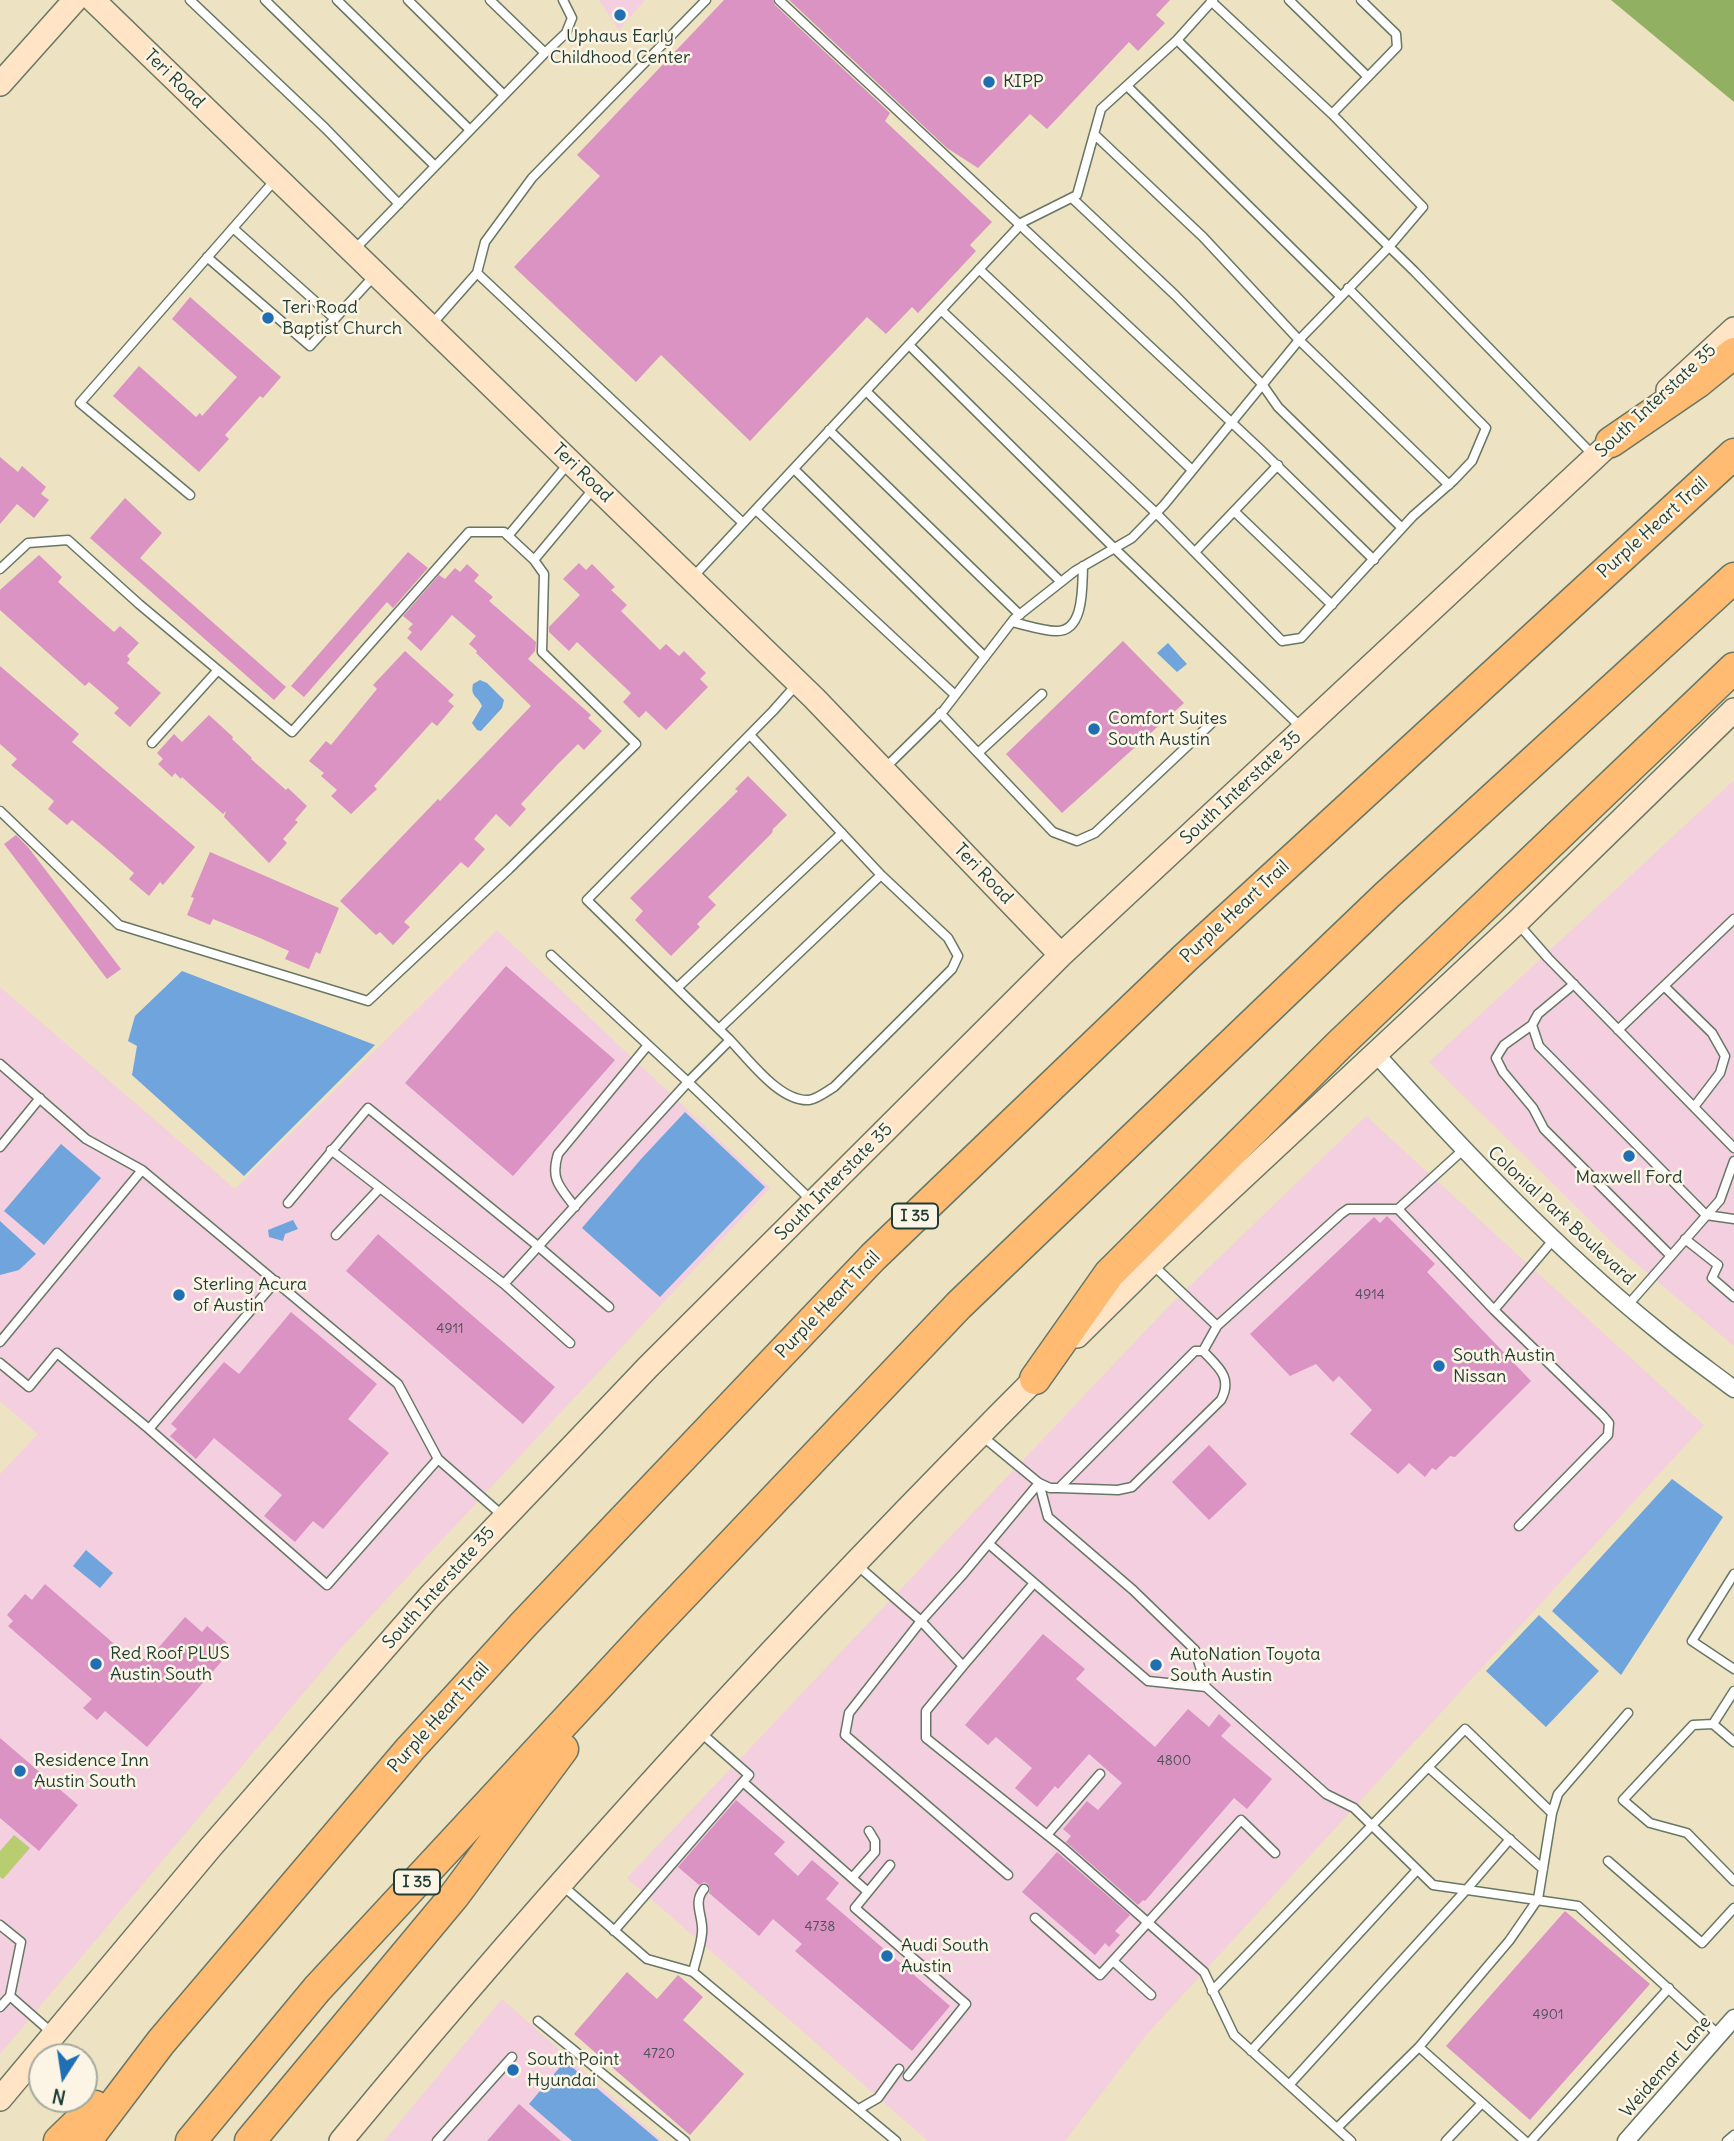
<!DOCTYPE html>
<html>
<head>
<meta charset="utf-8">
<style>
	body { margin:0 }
	#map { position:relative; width:1734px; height:2141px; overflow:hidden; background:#ede2c1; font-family:Delius,sans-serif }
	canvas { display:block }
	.north { position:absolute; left:28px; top:2043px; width:70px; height:70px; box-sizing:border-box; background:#fcf5e5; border:2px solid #a4ab9e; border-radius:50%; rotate:192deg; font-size:19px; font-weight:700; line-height:28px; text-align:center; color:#1f3d34 }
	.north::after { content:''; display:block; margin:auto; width:24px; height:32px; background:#1f6fb2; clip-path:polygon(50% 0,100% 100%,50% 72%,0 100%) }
</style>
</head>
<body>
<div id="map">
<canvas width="1734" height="2141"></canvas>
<div class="north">N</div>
</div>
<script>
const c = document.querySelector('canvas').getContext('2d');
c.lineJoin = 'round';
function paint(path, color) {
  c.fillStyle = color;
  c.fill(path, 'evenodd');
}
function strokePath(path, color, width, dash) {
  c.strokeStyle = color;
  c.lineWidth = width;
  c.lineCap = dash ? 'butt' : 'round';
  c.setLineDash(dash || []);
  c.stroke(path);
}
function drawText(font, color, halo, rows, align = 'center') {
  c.font = font + ' Delius,sans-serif';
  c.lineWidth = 5;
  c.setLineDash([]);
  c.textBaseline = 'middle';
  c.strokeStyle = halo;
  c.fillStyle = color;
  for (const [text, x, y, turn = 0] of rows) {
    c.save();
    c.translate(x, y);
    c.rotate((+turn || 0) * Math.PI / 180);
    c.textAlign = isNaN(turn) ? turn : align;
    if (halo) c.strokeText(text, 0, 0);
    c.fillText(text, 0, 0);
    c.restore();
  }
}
paint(new Path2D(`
	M599,0h46l-26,30z
	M1734,780v566l-115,-97 -190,-187z
	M497,930l273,258 -428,459 -342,407v-580l38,-40 -38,-33v-414l235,202z
	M1366,1116l338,309 -557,609 -82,107h-137l-301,-263 542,-572z
	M502,1999l160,142h-278z`), '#f3cfdf');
paint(new Path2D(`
	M14,1835l16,13 -27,31 -3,-2v-26z`), '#b8cd70');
paint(new Path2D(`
	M1611,0h123v102z`), '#92b062');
paint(new Path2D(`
	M1168,643l19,21 -10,8 -20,-19z
	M480,680l7,3 17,17 -2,8 -21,23 -4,-1 -5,-7 10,-17c-4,-10 -12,-9 -9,-22z
	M182,971l193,74 -131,131 -112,-101 5,-29 -9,-5 7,-25z
	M685,1112l80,75 -105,110 -78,-69 60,-70z
	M61,1144l40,34 -57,67 -40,-34z
	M293,1220l5,9 -13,5 -2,7 -14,-4 -1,-7z
	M0,1221l36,33 -17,16 -19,5z
	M1672,1479l51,38 -102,158 -69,-64z
	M86,1550l27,23 -13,15 -27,-22z
	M1539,1615l60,56 -53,56 -60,-56z
	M565,2061l94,80h-87l-43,-37z`), '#70a4dc');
paint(new Path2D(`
	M724,0h49l2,5 115,108 -5,8 107,101 -22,23 6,6 -58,62 -6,-6 -26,27 -19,-17 -117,124 -89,-86 -25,27 -122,-115 86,-91 -23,-21z
	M789,0h381l-14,15 9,8 -27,28 -9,-9 -82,87 -17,-15 -52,54 -31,-20z
	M190,297l91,80 -18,21 -3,-2 -35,39 4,4 -30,33 -86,-76 26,-30 57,51 4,-4 2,3 35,-39 -65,-58z
	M0,457l18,15 4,-6 24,21 -5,7 8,6 -15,18 -17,-14 -17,20z
	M125,498l37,35 -22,25 146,129 -12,13 -184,-162z
	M408,552l20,16 -35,40 -6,-6 -83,95 -13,-11z
	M39,555l23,22 -4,5 32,29 24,21 6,-6 19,17 -12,13 3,3 -3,4 34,30 -31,34 -16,-14 5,-5 -30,-26 -4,4 -85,-76v-20z
	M579,563l7,7 6,-6 23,23 -4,3 16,15 -6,6 39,39 6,-6 13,12 5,-5 22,22 -6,6 8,8 -42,43 -20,-19 -7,7 -16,-16 8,-9 -54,-51 -8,9 -20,-19v-5l31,-32 -17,-16z
	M467,564l12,11 -5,6 19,16 -4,4 47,41 -1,9 -7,8 63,56 -3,3 14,13 -18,19 -6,-6 -22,22 -35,38 5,5 -16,18 -14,-13 -22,25 11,10 -17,19 -7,-6 -57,60 6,5 -17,18 -13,-13 -4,3 -36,-34 98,-102 2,2 91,-95 -55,-53 1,-2 -8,-7 7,-8 -24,-21 -31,36 -14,-13 5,-6 -4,-3 5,-5 -10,-8 36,-41 6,4 10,-11 5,4z
	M1123,641l61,62 -122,110 -56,-59z
	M405,651l49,44 -6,6 6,5 -17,20 -5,-4 -58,64 3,3 -26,25 -20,-18 6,-6 -16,-14 3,-3 -15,-12 17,-20 5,4 46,-56 -4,-4z
	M0,666l79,68 -7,8 123,105 -32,38 -3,-3 -11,14 -20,-17 5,-6 -24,-21 -38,-32 -5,5 -19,-16 6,-8 -43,-36 6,-6 -17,-15z
	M209,715l24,22 -1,2 20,19 -1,1 35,31 2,-2 19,18 -12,14 3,2 -15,17 4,4 -18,20 -45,-46 2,-6 -3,3 -41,-37 -1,2 -6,-6 -3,4 -14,-13 5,-5 -6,-6 17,-19 8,8z
	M748,776l39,39 -14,14 -1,4 -64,64 8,8 -19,19 3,3 -29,29 -36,-36 8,-9 -13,-13 108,-107 -3,-2z
	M16,835l12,12 93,122 -14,10 -103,-135z
	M210,852l129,56 -19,46 -4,-2 -7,17 -24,-10 4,-8 -29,-13 -47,-19 -3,6 -23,-10 7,-17 -3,-1z
	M506,966l109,94 -102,116 -108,-93z
	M1387,1216l48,48 -8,8 104,109 -76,76 -5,-1 -14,14 -4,-2 -7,9 -16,-14 -11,11 -48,-40 22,-24 -33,-34 -6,6 -17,-18 -26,12 -40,-42 124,-117 6,6z
	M378,1234l177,153 -32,37 -177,-153z
	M291,1312l86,72 -29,35 41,34 -66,76 -10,-8 -18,21 -31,-26 18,-21 -68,-57 -18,21 -26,-23 7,-7 -6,-5 53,-62 15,12z
	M1209,1445l38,39 -38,36 -37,-38z
	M45,1584l82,71 5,-7 15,13 38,-44 17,15 5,-6 20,17 -5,5 6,6 -81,93 -42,-36 -8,9 -14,-12 9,-9 -84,-73 5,-5 -6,-6 18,-21 7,6z
	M1043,1634l42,35 -9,10 79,68 33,-38 21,18 10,-13 12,11 -10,11 51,43 -25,30 -13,-11 -89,103 -2,-1 -5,5 -72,-63 5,-6 -8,-7 24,-28 11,9 24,-27 -33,-29 -31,35 -3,-3 -18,21 -22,-19 17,-20 -36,-31 -8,8 -23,-20z
	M0,1738l78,67 -39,46 -39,-33z
	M736,1800l49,42 -11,12 24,22 14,-16 27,23 -13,16 124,107 -38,45 -117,-100 7,-7 -29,-25 -14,17 -50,-43 1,-4 -2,-5 -4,-2 -5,3 -21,-18z
	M1057,1852l73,63 -15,16 5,4 -11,12 -4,-4 -10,12 -73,-63z
	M1565,1911l85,73 -120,136 -84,-74z
	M627,1972l30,27 21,-24 25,22 -20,23 61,54 -54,61 -116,-101z
	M519,2104l42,37h-74z`), '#da93c3');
const lane = new Path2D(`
	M190,0l135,128 74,76
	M265,0l170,166
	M337,0l133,130
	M408,0l96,95
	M779,0l482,450 113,110
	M1289,0l79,77
	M1211,1l121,113
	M1177,40l36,-40
	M545,53l21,-20 6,-15 -9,-18
	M1127,86l213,210
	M1094,134l109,103 96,103 150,145
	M1072,198l103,97 87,89 16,23 124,121
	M233,228l102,91
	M354,250l191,-197 -55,-53
	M207,257l103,89 64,-70
	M979,269l213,201
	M477,273l8,-31 47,-64 174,-178
	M941,310l215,203 126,128 19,-3 112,-122 41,-36 18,-19 14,-33 -138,-140
	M432,324l45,-51 266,250
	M909,345l204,202 189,181
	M866,391l195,191
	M829,430l191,185
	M794,469l191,188
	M190,495l-110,-92 195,-223
	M756,510l199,185
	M1234,511l98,94
	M508,536l60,-72
	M1195,552l83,-87
	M534,560l61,-73
	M0,569l28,-26 40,-3 71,64 153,128 177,-200h35l30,28 10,14 -2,78 94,92 -127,125 -141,132 -249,-76 -119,-114
	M693,577l330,-355 54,-27 24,-86 76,-69 237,231 179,184
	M1012,622c14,3 30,9 44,9 29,1 26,-46 27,-65
	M940,713l113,119 24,9 18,-8 121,-114
	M152,743l66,-73
	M978,753l64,-59
	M885,768l59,-58 70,-91 61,-48 57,-33 32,-33 135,-165 90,-93 34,-40 -91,-93 65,-67 -1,-13 -35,-34
	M1519,925l29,33 186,190
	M551,955l137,127 42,-42 -143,-140 186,-189 25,-28
	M1574,984l-36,30 -6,11 7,21 167,169 28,4
	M1664,986l48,47 13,23 -5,17 -26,34
	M677,988l165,-155
	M1532,1025l-28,20 -8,13 7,14 30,36 11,21 127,127
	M719,1029l162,-154 -131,-140
	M1618,1030l116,-111
	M730,1040c19,20 50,62 79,60 8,-1 18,-9 25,-13l118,-118 6,-13 -10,-18 -67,-63
	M0,1064l86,75 56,31
	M0,1147l40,-49
	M331,1150l173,134 66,59
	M288,1203l80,-95 171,139 70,60
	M575,1207c-15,-20 -25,-27 -17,-53l90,-109
	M1398,1209l96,101
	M336,1235l44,-47
	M1685,1239l33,26 -6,13 22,19
	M1153,1265l64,61 124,-112 7,-5h50l65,-59
	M504,1284l184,-202 123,118
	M1628,1305l92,-105 14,-39
	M0,1342l142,-172 256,214 40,75 64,56
	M1203,1351l14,-25
	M0,1363l29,24 28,-34 92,76 178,156 111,-126
	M149,1429l127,-148
	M982,1436l57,47 11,5h9l136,-137h8c15,16 30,26 18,49l-89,87 -14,3 -59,-2
	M1039,1483l9,34 85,73 62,60 11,37 120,107 28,14 79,77 145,21 141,129
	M1519,1526l89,-91 1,-12 -6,-7 -109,-106 60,-71
	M989,1544l159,137 58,6
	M857,1565l64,56 42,45 -37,45v27l136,109 142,125 30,63 117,106
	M1734,1574l-42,67 42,28
	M963,1666l71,-83
	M1734,1691l-21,33 21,18
	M1713,1724l-20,1 -70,75 27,23 37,10 47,48
	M1428,1767l115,102
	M743,1782l125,110
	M1552,1813l6,-19 70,-81
	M1047,1835l53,-61
	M1608,1861l94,82 32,-35
	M890,1865l-35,43 111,96 -58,72
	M1008,1875l-163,-140 4,-22 72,-92 43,-48 75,-90
	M852,1878l23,-26v-11l-6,-10
	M563,1886l84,73 46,13 203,169
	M1035,1918l65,57 141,-155 34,33
	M0,1925l21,17 -11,54 41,36
	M614,1931l135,-156 -49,-43
	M1113,1961l38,34
	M693,1972c3,-13 8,-26 9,-39 2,-16 -10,-30 2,-44
	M1212,1991l253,-262 87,84 -14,86 -29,42 -90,106
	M0,2007l10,-11
	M538,2021l147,120
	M1251,2051l166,-181
	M1289,2085l178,-196 43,-50
	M859,2109l19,-11 21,-29
	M1337,2128l82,-81 106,94
	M437,2141l75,-84
	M1446,2141l36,-38
	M1531,2141l138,-153
	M1727,2141l7,-6`);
const street = new Path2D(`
	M1376,1054c88,97 179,194 282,277 24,20 51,39 76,58
	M1626,2141l108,-123`);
const secondary = new Path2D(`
	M93,0l721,698 247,257
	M0,84l75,-84
	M1668,390l66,-61
	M1077,1336l74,-73 366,-341 217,-212
	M0,2099l210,-251 220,-252 218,-229 413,-412 561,-523
	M341,2141c222,-269 458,-526 705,-773`);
const highway = new Path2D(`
	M1611,442l86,-59 37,-30
	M1035,1379l74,-105 230,-229 395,-377
	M59,2141l36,-35
	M86,2141l75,-99 249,-293 113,-124 350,-368 312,-299 549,-504
	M191,2141l126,-152 333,-359 309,-325 428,-410 347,-317
	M250,2141l204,-245 109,-147`);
strokePath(lane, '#677765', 11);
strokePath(street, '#677765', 19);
strokePath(secondary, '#677765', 26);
strokePath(highway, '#677765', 33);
strokePath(lane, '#fff', 8);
strokePath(street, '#fff', 16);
strokePath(secondary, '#ffe4c6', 23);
strokePath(highway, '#febb71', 30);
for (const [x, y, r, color] of [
	[620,15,7,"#1f6fb2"],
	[989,82,7,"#1f6fb2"],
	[268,318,7,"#1f6fb2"],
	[1094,729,7,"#1f6fb2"],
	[1629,1156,7,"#1f6fb2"],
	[179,1295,7,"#1f6fb2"],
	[1439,1366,7,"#1f6fb2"],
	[96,1664,7,"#1f6fb2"],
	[1156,1665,7,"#1f6fb2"],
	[20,1771,7,"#1f6fb2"],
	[887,1956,7,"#1f6fb2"],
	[513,2070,7,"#1f6fb2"]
]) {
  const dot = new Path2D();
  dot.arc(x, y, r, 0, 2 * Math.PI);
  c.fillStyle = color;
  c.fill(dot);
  strokePath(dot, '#fcf5e5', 2.5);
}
drawText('14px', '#4e5258', null, [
	["4914",1370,1295],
	["4911",450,1329],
	["4800",1174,1761],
	["4738",820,1927],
	["4901",1548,2015],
	["4720",659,2054]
]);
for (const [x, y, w] of [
	[915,1216,46],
	[417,1882,46]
]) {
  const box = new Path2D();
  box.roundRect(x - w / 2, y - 12.5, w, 25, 5);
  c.fillStyle = '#fcf5e5';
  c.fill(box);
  strokePath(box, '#1f3d34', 2);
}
drawText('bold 16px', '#1f3d34', null, [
	["I 35",915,1216],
	["I 35",417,1882]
]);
drawText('18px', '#1f3d34', '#fcf5e5', [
	["Uphaus Early",620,37,"center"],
	["Childhood Center",620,58,"center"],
	["KIPP",1003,82],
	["Teri Road",282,308],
	["Baptist Church",282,329],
	["Comfort Suites",1108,719],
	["South Austin",1108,740],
	["Maxwell Ford",1629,1178,"center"],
	["Sterling Acura",193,1285],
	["of Austin",193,1306],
	["South Austin",1453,1356],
	["Nissan",1453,1377],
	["Red Roof PLUS",110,1654],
	["Austin South",110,1675],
	["AutoNation Toyota",1170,1655],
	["South Austin",1170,1676],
	["Residence Inn",34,1761],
	["Austin South",34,1782],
	["Audi South",901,1946],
	["Austin",901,1967],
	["South Point",527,2060],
	["Hyundai",527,2081]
], 'left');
drawText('18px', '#1f3d34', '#fcf5e5', [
	["Teri Road",174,79,44],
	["South Interstate 35",1656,401,-43],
	["Teri Road",582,473,44],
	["Purple Heart Trail",1653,528,-42],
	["South Interstate 35",1241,788,-43],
	["Teri Road",983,874,46],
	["Purple Heart Trail",1235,912,-43],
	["South Interstate 35",834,1182,-45],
	["Colonial Park Boulevard",1561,1216,43],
	["Purple Heart Trail",828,1305,-46],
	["South Interstate 35",439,1588,-48],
	["Purple Heart Trail",439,1718,-48],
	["Weidemar Lane",1666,2067,-49]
]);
</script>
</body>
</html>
